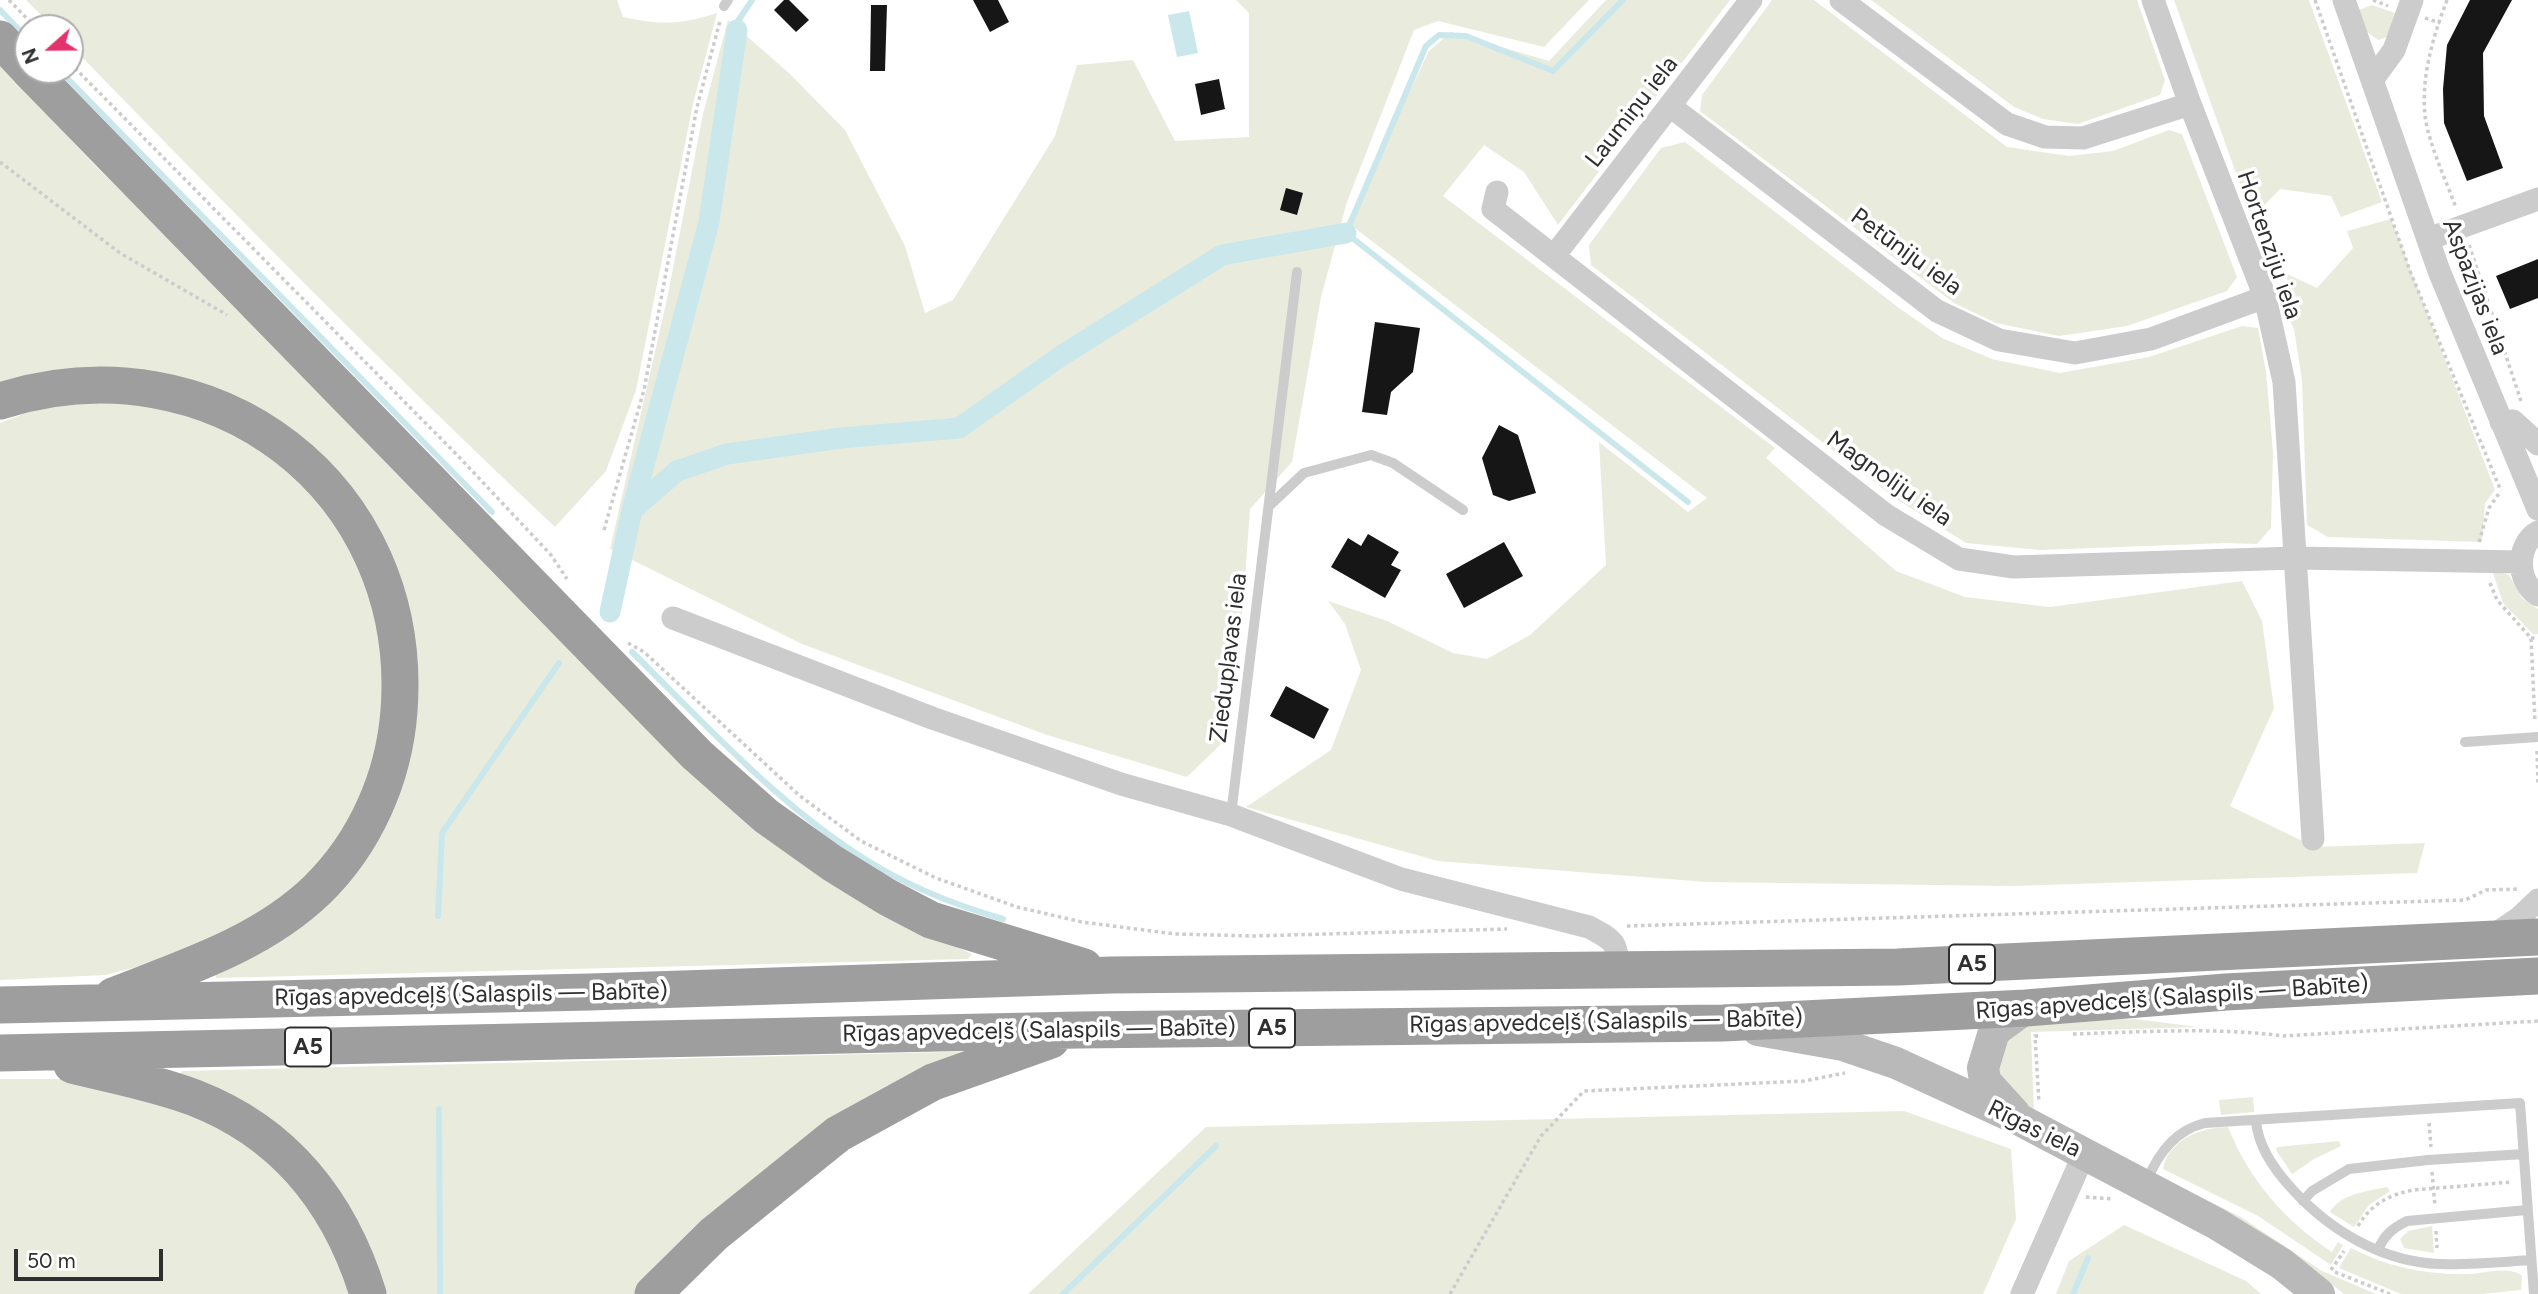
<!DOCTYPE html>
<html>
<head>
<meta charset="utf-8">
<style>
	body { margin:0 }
	#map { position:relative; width:2538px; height:1294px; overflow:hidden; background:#fff; font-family:Figtree,sans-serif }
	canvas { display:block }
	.north { position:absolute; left:14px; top:14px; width:70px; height:70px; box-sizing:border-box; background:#fff; border:2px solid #acacac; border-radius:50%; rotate:249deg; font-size:19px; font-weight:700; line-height:28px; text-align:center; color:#2f2f2f }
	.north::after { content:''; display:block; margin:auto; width:24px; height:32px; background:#e6326c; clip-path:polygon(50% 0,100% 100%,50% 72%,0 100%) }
	.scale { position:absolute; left:14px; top:1249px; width:149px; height:32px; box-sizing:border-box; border:4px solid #2f2f2f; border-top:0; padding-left:9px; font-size:21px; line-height:24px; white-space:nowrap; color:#2f2f2f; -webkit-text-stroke:5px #fff; paint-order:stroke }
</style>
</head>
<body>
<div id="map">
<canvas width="2538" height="1294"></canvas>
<div class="north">N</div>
<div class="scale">50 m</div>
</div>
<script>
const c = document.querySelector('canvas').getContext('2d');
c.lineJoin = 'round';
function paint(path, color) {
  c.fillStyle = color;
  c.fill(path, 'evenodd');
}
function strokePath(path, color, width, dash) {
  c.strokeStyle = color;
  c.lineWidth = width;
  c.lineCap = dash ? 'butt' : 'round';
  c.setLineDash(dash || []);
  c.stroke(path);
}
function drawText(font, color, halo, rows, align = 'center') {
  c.font = font + ' Figtree,sans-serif';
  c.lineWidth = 7;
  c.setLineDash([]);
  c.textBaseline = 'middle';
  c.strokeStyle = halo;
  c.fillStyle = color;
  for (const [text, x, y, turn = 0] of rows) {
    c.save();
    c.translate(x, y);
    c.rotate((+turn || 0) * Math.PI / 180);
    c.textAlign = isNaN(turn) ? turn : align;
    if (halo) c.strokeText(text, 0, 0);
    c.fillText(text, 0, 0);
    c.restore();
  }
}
paint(new Path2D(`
	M26,0h591l6,17c38,8 57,8 94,-4l-24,91 -57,286 -30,81 -51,56c-166,-156 -326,-319 -485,-482v-17h-16z
	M1236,0h353l-45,47 -106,-26 -24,9 -67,172 -26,95 -29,165 -42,47 -7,97 -19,135 -37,36 -140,-42 -245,-91 -192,-95 57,-250 36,-185 25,-94 61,53 56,57 60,116 20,67 28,-13 102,-164 22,-71 56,-5 42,81 74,-4v-124z
	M1606,0h124l-172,225 -34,-53 -40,-27 -41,51 332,252 -9,10 130,113 69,26 85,10 192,-26 20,40 12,87 -44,98 85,41 110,-4 -8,30 -406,13 -304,-4 -269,-21 -192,-54 85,-57 30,-80 -16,-46 -17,-23 59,20 66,32 34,6 43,-24 76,-70 -7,-123 89,70 19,-14 -360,-276 82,-171 22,-19 98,29z
	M1772,0h42l193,147 62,9 44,-5 56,-21 13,4 55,143 -10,14 -100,35 -68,10 -63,-13 -42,-20 -254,-192 2,-16z
	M1871,0h266l28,80 -5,15 -82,29 -35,-5 -29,-12z
	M2174,0h135l73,202 -41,15 -10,-21 -51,-7 -28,29z
	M2372,5l26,9 -8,22 -12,4 -11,-8 -8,-22z
	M0,64l92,98 223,223 559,523 98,46 -4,5 -752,19v-5l82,-46 118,-214v-57l-11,-65 -29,-65 -39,-50 -96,-73 -241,-14z
	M1685,142l214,166 43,30 50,21 68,14 89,-16 93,-31 16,2 8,44 7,80 -2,76 -14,16 -31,-1 -186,7 -74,-7 -68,-43 -307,-235 -2,-20 72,-97z
	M2391,219l104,271 -10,13 -3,39 -154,-5 -21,-12 -5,-145 -8,-51 -5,-10 8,-13 -12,-33 32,15 36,-40 -6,-17z
	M89,399l56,5 58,15 51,25 42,33 39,44 21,33 30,98 -6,103 -45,93 -61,64 -121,51 -48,12 -105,5v-557l31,-12z
	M2492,570l17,5 13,23 16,11v25h-5l-30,-31z
	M2135,1019l63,8 -167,5 3,81 -38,-35 1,-28c7,-6 13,-14 20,-19 19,-14 92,-11 118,-12z
	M984,1051l-38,22 -303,221h-262l-12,-35 -190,-183 3,-5z
	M0,1079h88l55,12 101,46 46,44 36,50 28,63h-354z
	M2253,1097l1,15 -33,3 -2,-15z
	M1904,1111l107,38 5,70 -33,75h-955l178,-167z
	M2228,1127c21,53 57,94 104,125l6,-10 5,3 -12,20 -73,-49 -95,-47c5,-29 38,-42 65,-42z
	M2339,1141l2,5 -27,13 -22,15 -16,-24 1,-3z
	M2163,1178l78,39 81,54 54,23h-32l-46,-37z
	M2387,1187l3,4 -21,14 -15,22 -24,-15c10,-18 38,-21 57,-25z
	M2124,1225l122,56 15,13h-205l13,-33z
	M2432,1226l2,27 -30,-5 -4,-9 8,-8z
	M2351,1248c36,19 76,27 117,26 15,0 42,-9 54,2l-1,14 -39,4h-81l-62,-26z`), '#e9ecdd');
paint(new Path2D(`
	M1189,11l9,42 -21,4 -9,-42z`), '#cae7ec');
strokePath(new Path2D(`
	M1623,0l-70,71 -87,-35 -27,-1 -13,11 -80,187 342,269
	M0,10l28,29
	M737,30l1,-9 14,-21
	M59,70l433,442
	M632,652c71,70 141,147 225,202 45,30 94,50 146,65
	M438,916l4,-83 117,-170
	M439,1109l1,185
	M1063,1294l153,-148
	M2073,1294l15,-36`), '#cae7ec', 6);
strokePath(new Path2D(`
	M632,510l45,-39 50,-17 114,-16 118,-10 102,-72 161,-101 124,-22
	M610,612l22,-102 77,-288 28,-192`), '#cae7ec', 21);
paint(new Path2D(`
	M784,0h5l20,20 -13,12 -22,-22z
	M973,0h25l11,22 -19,10z
	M2470,0h42l-29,53 1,63 19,52 -36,13 -23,-58 -1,-34 4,-44z
	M871,5h16l-2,66h-15z
	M1219,79l6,30 -24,6 -6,-31z
	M1286,188l17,5 -6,22 -17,-5z
	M2538,259v39l-28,11 -14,-33z
	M1375,322l45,6 -7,44 -22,20 -4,23 -25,-3z
	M1499,425l19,10 18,58 -27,8 -16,-6 -11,-37z
	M1368,534l31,18 -8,13 10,5 -16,28 -54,-31 17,-29 13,8z
	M1504,542l19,34 -59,32 -18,-34z
	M1286,686l43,23 -15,30 -44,-23z`), '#161616');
strokePath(new Path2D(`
	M9,0l27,28
	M2315,0l95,271 91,220
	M2373,0l15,6
	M2447,0c-14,37 -26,76 -22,116 4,29 21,64 31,92
	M2425,18l15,5
	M70,63l390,395 91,97 16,24
	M0,162l120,91 107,62
	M2469,245l53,159
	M2456,256l14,-5
	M604,530l40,-140 53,-283 23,-86
	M2479,542l10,-34 11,-16
	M2490,583l7,17 34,38 4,84
	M2531,638h7
	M628,643l16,9 156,144 61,45 75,37 81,29 65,15 93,12 78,2 254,-7
	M2537,751l1,33
	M1627,926l838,-26 21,-10 34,-1
	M2073,1034c70,-2 141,-7 210,2l255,-15
	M2038,1036h-3l4,67
	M2429,1123l2,24
	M2432,1172l3,34
	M2086,1197l27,2
	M2358,1226c13,-22 31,-31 55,-36l99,-8
	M2436,1231l1,17
	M2331,1270l13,-19
	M2335,1272l55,22
	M1450,1294l91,-158 43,-45 220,-10 41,-8`), '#ccc', 3.5, [3.5, 3.5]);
strokePath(new Path2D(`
	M724,6l4,-6
	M1269,506l35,-33 67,-18 22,8 70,47
	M2465,742l73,-5
	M1231,815l66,-543
	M2256,1121c2,26 20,51 38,70 37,40 89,71 145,73 31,1 62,-2 92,-4
	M2146,1183c11,-28 29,-53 59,-60l315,-20 14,191
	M2303,1201l9,-10 37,-22 79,-9 96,-6
	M2378,1250c6,-15 15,-22 29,-29l120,-11`), '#ccc', 10);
strokePath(new Path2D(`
	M1841,0l166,124 38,13 38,1 107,-34
	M2153,0l37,104 75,193 19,85 29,457
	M2344,0l95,271 99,238
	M2373,79l21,-29 18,-50
	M1670,106l267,205 62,29 76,13 76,-14 114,-42
	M1497,192l-4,17 393,306 73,44 55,8 281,-9 226,4
	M2428,239l110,-40
	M1554,256l197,-256
	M2501,422l12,-1 25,23
	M2538,532c-22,13 -22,49 0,63
	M673,618l259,100 189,66 110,31 170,64 188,48c22,12 30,14 28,41
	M2491,937l28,-19 19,-18
	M2022,1294l62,-140`), '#ccc', 23);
strokePath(new Path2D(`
	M1758,1030l85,15 53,18 126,58 195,103 65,40 37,30
	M2014,1113l-29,-32 -2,-13 10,-33 4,-6 29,-21`), '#b9b9b9', 32);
strokePath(new Path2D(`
	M0,39l28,30
	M29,70l668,685 69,61 66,47 55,34 44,23 153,47
	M0,401c212,-67 416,86 399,310 -5,67 -34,132 -82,179 -56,54 -133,78 -204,106
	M0,1005l590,-13 522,-17 786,-8 640,-30
	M0,1053l1079,-23 644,-7 303,-15 200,-16 312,-16
	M72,1065c40,10 84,18 123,33 90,35 145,105 173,196
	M653,1294l61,-60 124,-100 95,-52 118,-42`), '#9e9e9e', 37);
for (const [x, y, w] of [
	[1972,964,46],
	[1272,1028,46],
	[308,1047,46]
]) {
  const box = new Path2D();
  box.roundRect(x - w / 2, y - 19.5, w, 39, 5);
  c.fillStyle = '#fff';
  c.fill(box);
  strokePath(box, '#2f2f2f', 2);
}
drawText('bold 23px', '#2f2f2f', null, [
	["A5",1972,964],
	["A5",1272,1028],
	["A5",308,1047]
]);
drawText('24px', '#2f2f2f', '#fff', [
	["Laumiņu iela",1632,112,-52],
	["Hortenziju iela",2269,245,71],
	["Petūniju iela",1906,252,36],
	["Aspazijas iela",2475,287,69],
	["Magnoliju iela",1889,479,35],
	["Ziedupļavas iela",1229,658,-83],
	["Rīgas apvedceļš (Salaspils — Babīte)",471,995,-1],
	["Rīgas apvedceļš (Salaspils — Babīte)",2172,998,-4],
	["Rīgas apvedceļš (Salaspils — Babīte)",1606,1022,-1],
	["Rīgas apvedceļš (Salaspils — Babīte)",1039,1031,-1],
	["Rīgas iela",2034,1129,26]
]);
</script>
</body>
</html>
